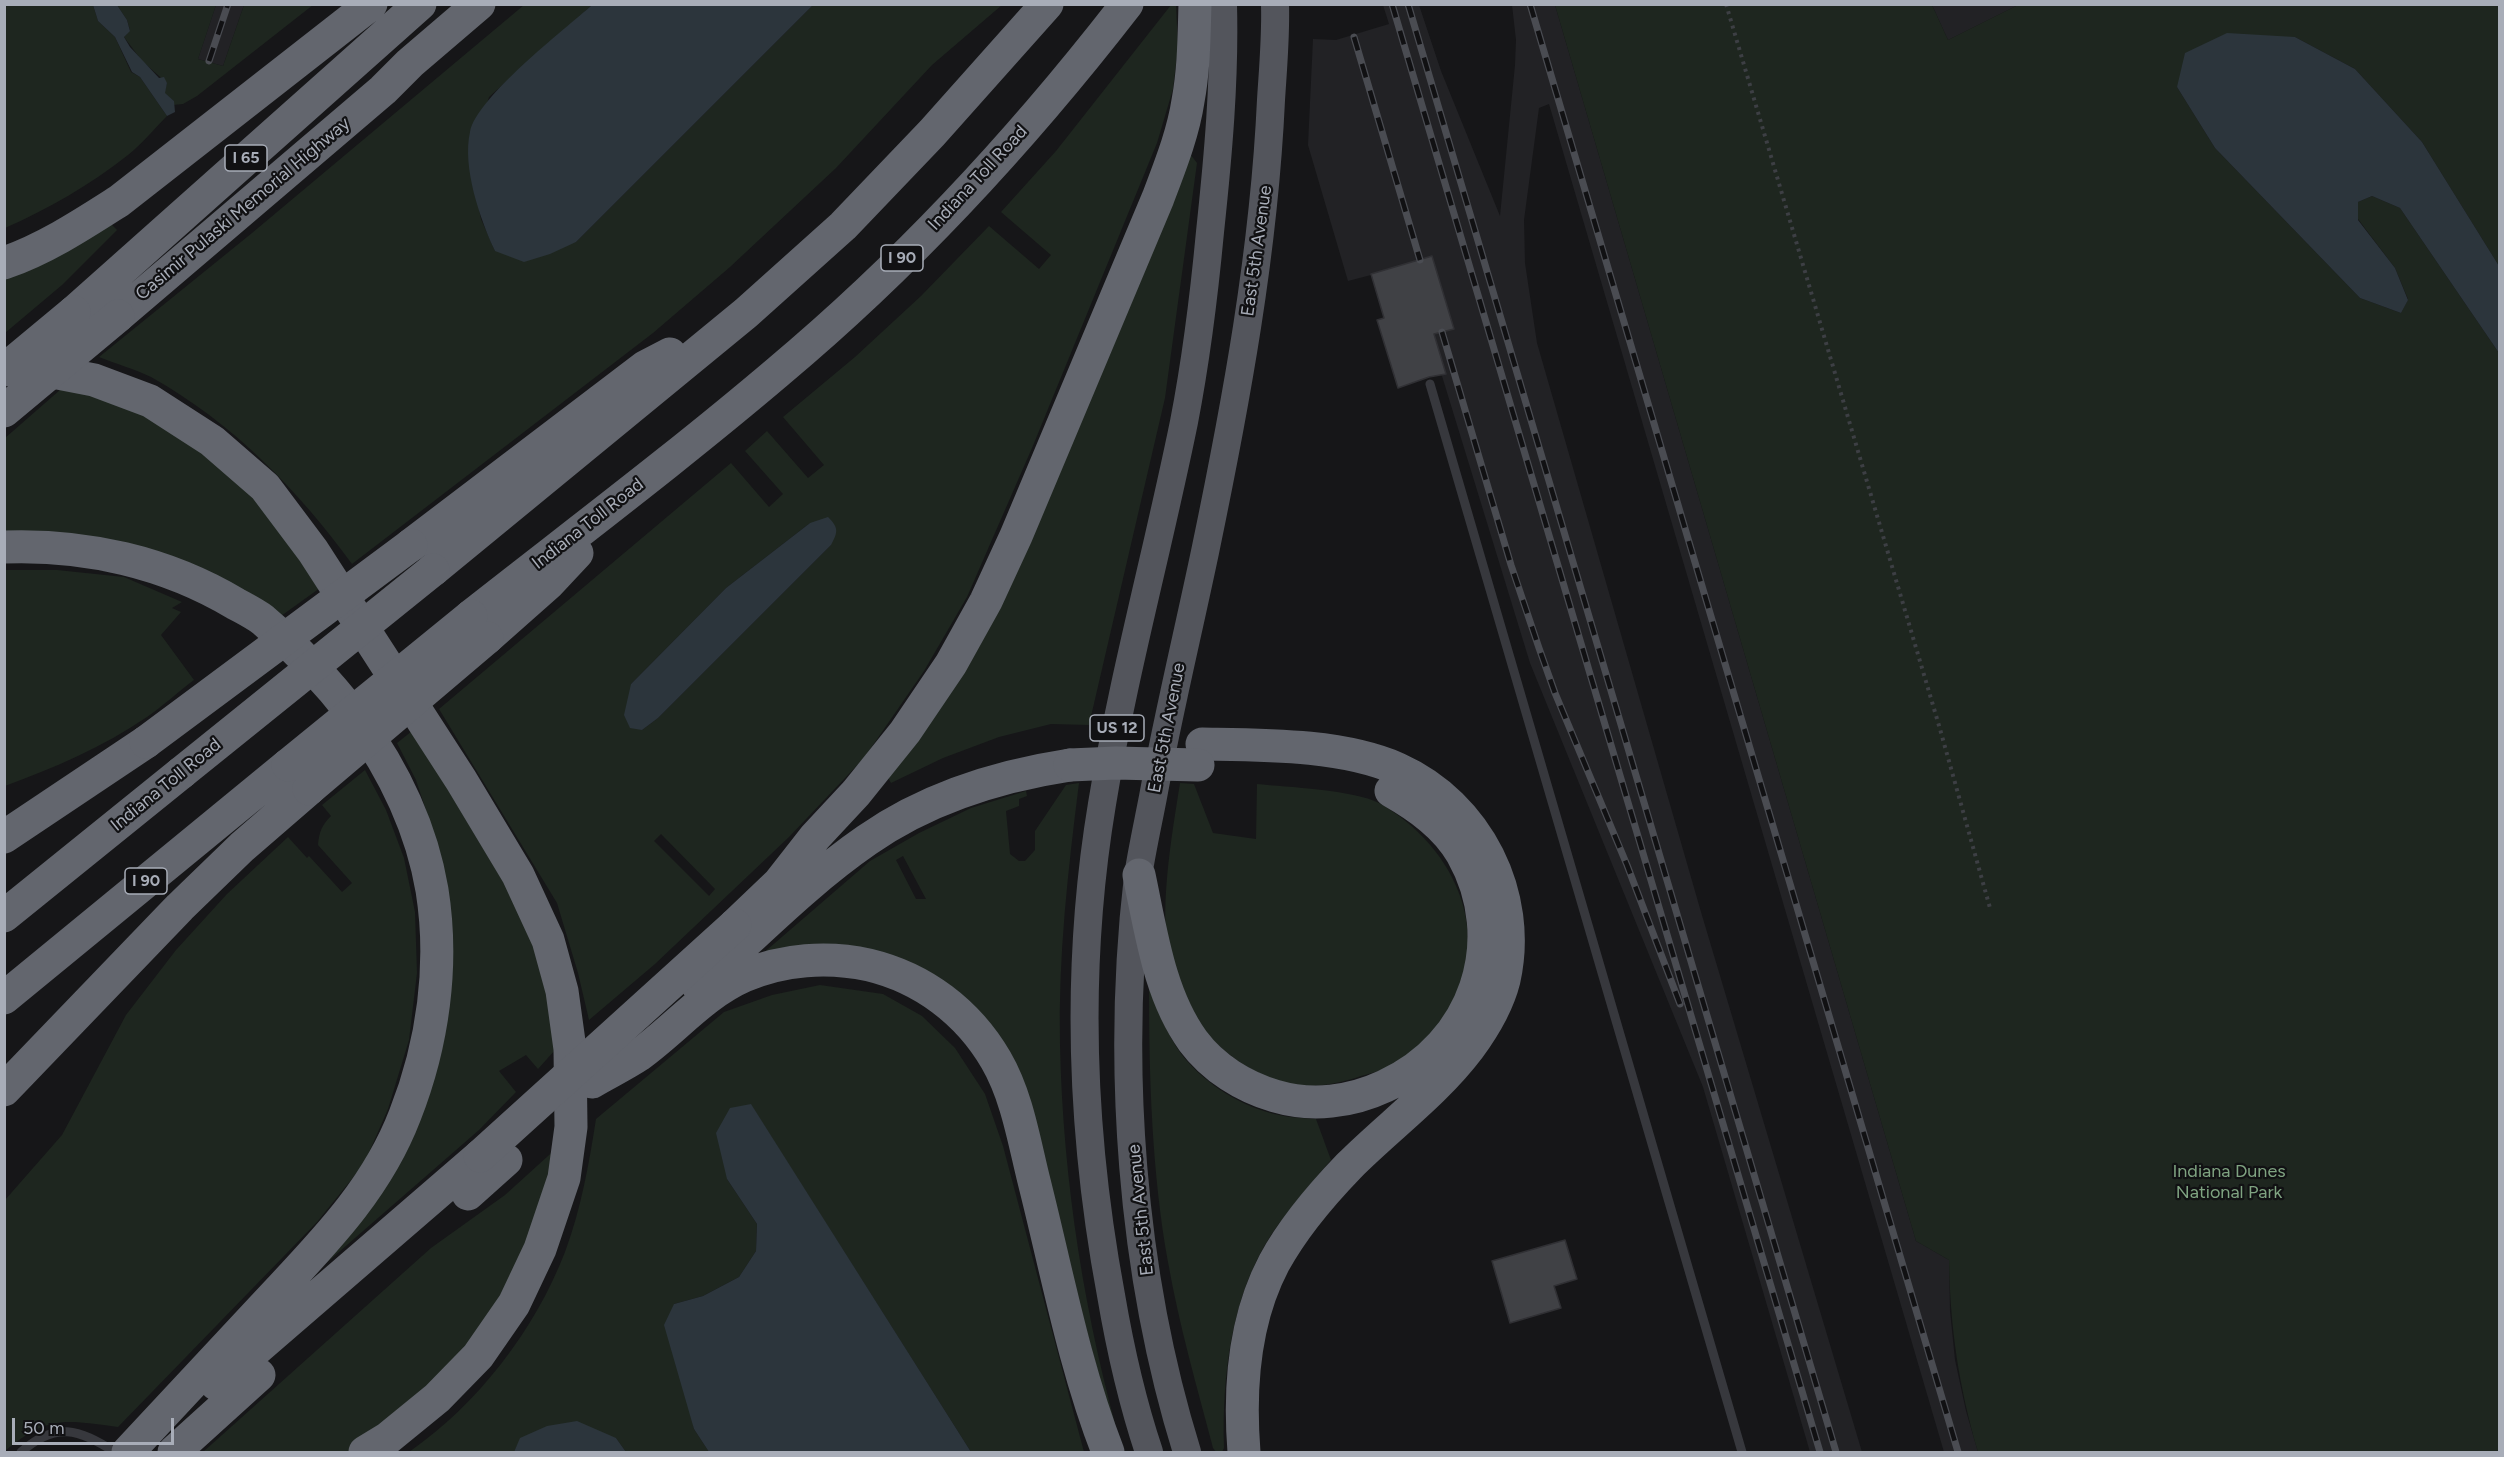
<!DOCTYPE html>
<html>
<head>
<meta charset="utf-8">
<style>
	body { margin:0 }
	#map { position:relative; width:2504px; height:1457px; overflow:hidden; background:#161618; font-family:Figtree,sans-serif }
	canvas { display:block }
	.frame { position:absolute; inset:0; border:6px solid #a8adb8; pointer-events:none }
	.scale { position:absolute; left:12px; top:1418px; width:162px; height:27px; box-sizing:border-box; border:3px solid #a8adb8; border-top:0; padding-left:8px; font-size:18px; line-height:21px; white-space:nowrap; color:#a8adb8; -webkit-text-stroke:4px #111113; paint-order:stroke }
</style>
</head>
<body>
<div id="map">
<canvas width="2504" height="1457"></canvas>
<div class="frame"></div>
<div class="scale">50 m</div>
</div>
<script>
const c = document.querySelector('canvas').getContext('2d');
c.lineJoin = 'round';
function paint(path, color) {
  c.fillStyle = color;
  c.fill(path, 'evenodd');
}
function strokePath(path, color, width, dash) {
  c.strokeStyle = color;
  c.lineWidth = width;
  c.lineCap = dash ? 'butt' : 'round';
  c.setLineDash(dash || []);
  c.stroke(path);
}
function drawText(font, color, halo, rows, align = 'center') {
  c.font = font + ' Figtree,sans-serif';
  c.lineWidth = 4.5;
  c.setLineDash([]);
  c.textBaseline = 'middle';
  c.strokeStyle = halo;
  c.fillStyle = color;
  for (const [text, x, y, turn = 0] of rows) {
    c.save();
    c.translate(x, y);
    c.rotate((+turn || 0) * Math.PI / 180);
    c.textAlign = isNaN(turn) ? turn : align;
    if (halo) c.strokeText(text, 0, 0);
    c.fillText(text, 0, 0);
    c.restore();
  }
}
paint(new Path2D(`
	M216,5h28l-21,61 -25,-7z
	M1383,5h36l22,66 59,145 15,-151 1,-25 -4,-35h43l361,1236 33,19 1,51 5,49 11,51 12,41h-34l-395,-1348 -10,4 -15,112 1,43 12,80 164,569 161,540h-52l-107,-365 -173,-424 -88,-287 -71,-101 -23,6 -40,-136 5,-106 23,1 53,-16z
	M1932,5h86l-70,35z`), '#222225');
paint(new Path2D(`
	M5,5h88l5,16 17,16 16,35 9,5 27,39c-13,13 -25,28 -39,39 -38,30 -80,54 -123,73z
	M117,5h99l-18,54 25,7 21,-61h69l-116,91 -14,8 -10,1 1,-4 -10,-8 3,-10 -25,-22 -18,-24 6,-7 -3,-10z
	M524,5h68l-103,92 -20,65 12,57 14,32 81,-9 237,-237h189l-70,60 -96,103 -106,99 -77,66 -301,231c-55,-75 -119,-141 -201,-187 -16,-8 -35,-13 -52,-20l153,-124z
	M1171,5h5l2,42 -5,42 -16,54 -125,305 -65,149 -43,74 -60,87 -75,79 -134,127 -66,56 -11,-47 -21,-70 -118,-194 292,-246 38,44 14,-13 -38,-43 22,-20 41,47 16,-13 -41,-48 72,-60 66,-61 68,-70 50,43 12,-14 -50,-43 55,-61zM810,523l21,22 -173,173 -16,12 -11,-46 95,-96zM661,834l54,55 -6,7 -55,-55z
	M1555,5h377l16,35 70,-35h481v261l-77,-124 -67,-73 -60,-32 -118,50 38,61 145,150 41,15 7,-14 -13,-31 -37,-49v-17l14,-6 28,12 99,145v1099h-521c-19,-65 -28,-124 -29,-192l-33,-19z
	M1190,154l7,9 -32,235 -76,327 -38,-1 -52,13 -56,21 -52,25 -4,-7z
	M109,222l8,8 -55,55 -57,48v-55z
	M68,383l60,23 84,52 40,35 68,95 -39,28 -276,-80v-98z
	M5,570h52l67,7 58,25 -10,6 9,4 -20,23 33,45c-16,12 -31,26 -47,37 -44,30 -93,51 -142,69z
	M412,731l101,163 22,49 13,46 7,61 -17,19 -12,-14 -27,16 17,21 -37,38 -163,142 93,-131 24,-310 -17,-51 -19,-37z
	M365,770l21,40 18,48 11,54 2,61 -8,67 -21,69 -24,55 -47,58 -199,205c-53,-7 -70,-12 -113,24v-251l57,-65 64,-120 50,-65 51,-56 61,-57 19,21 2,-2 33,36 10,-9 -34,-38c1,-13 4,-20 13,-29l-9,-11z
	M1079,783c-11,87 -21,175 -19,262 3,138 25,275 63,407h-3l-91,-332 -80,-127 -188,-38 109,-94 49,-28 52,-25 55,-17 1,5 -8,3v7l-13,5 4,43 9,7h6l10,-11v-19l31,-46zM903,856l23,43h-10l-20,-39z
	M1180,783l14,1 19,49 43,6 1,-55c30,3 97,6 122,19 79,45 119,138 63,217 -10,13 -21,28 -34,37 -13,10 -32,15 -47,19 -17,6 -36,10 -54,10 -48,-1 -98,-41 -122,-81 -6,-11 -10,-27 -14,-39 -14,-49 1,-132 9,-183z
	M820,985l63,9 39,22 33,32 30,46 18,52 81,306h-113l-220,-347 -24,74 30,45 -1,27 -17,26 -36,19 -29,8 20,125 15,23h-83l-10,-14h-95l-7,14h-105c68,-47 126,-122 156,-200 16,-43 24,-88 31,-133l128,-107 48,-17z
	M1149,989c10,22 18,46 33,66 23,29 61,53 97,60 12,3 25,3 37,4l15,41c-21,24 -42,49 -60,75 -40,62 -49,141 -47,213l-2,4h-6l-3,-4c-16,-61 -34,-123 -45,-186 -16,-88 -19,-184 -19,-273z
	M559,1146l-30,107 -55,87 -83,86 -44,26h-144l228,-204 74,-53z`), '#1e261f');
paint(new Path2D(`
	M93,5h24l10,15 3,11 -6,6 6,10 29,31 5,-1 3,6 -2,10 9,8 1,11 -8,4 -27,-39 -8,-5 -17,-35 -17,-16z
	M592,5h221l-237,237 -26,12 -26,8 -29,-11c-15,-32 -33,-84 -25,-119 7,-35 94,-102 122,-127z
	M2227,33l68,4 60,32 67,73 77,124v87l-99,-145 -28,-12 -14,6v18l37,48 13,32 -7,13 -41,-15 -145,-150 -38,-61 8,-34z
	M828,517c11,11 10,15 3,28l-173,173 -16,12 -12,-2 -6,-13 7,-31 95,-96 84,-65z
	M751,1104l220,348h-262l-15,-23 -30,-104 10,-21 29,-8 36,-19 17,-26 1,-27 -30,-45 -11,-46 14,-25z
	M577,1421l39,17 10,14h-112l6,-14 27,-12z`), '#2c353c');
const building = new Path2D(`
	M1432,256l22,73 -20,5 12,40 -17,3 -31,11 -21,-68 7,-2 -13,-44z
	M1565,1240l12,39 -23,7 7,22 -51,15 -18,-62z`);
paint(building, '#404145');
strokePath(building, '#303034', 1.5);
strokePath(new Path2D(`
	M1726,4l214,725 50,179`), '#3d3f44', 4, [3, 4.5]);
strokePath(new Path2D(`
	M1430,384l312,1068
	M21,1452c35,-31 57,-23 94,0`), '#37383d', 9);
strokePath(new Path2D(`
	M1149,1452c-17,-51 -29,-104 -38,-157 -30,-161 -36,-329 -9,-491 21,-128 56,-254 82,-382 12,-62 20,-126 26,-190 8,-75 15,-152 13,-228
	M1187,1452c-56,-180 -71,-388 -49,-576 4,-26 10,-53 15,-79 15,-82 35,-164 52,-245 31,-149 59,-300 66,-452 2,-32 5,-64 4,-96`), '#53555c', 28);
strokePath(new Path2D(`
	M4,263c41,-14 79,-39 115,-62l252,-197
	M74,312l346,-308
	M118,316l265,-226 27,-27 69,-59
	M27,367l67,13 56,21 62,40 53,46 48,64 148,229 57,95 30,65 14,51 8,58 1,78 -7,51 -24,71 -26,55 -36,52 -41,42 -49,40 -23,14
	M411,545l234,-178 25,-13
	M4,547c81,-3 162,15 232,57 9,5 19,10 27,16 34,29 65,62 92,97 38,52 66,108 77,173 12,75 1,154 -27,225 -29,76 -84,130 -138,188 -47,50 -93,100 -139,149
	M433,570l313,-257 97,-87 89,-93 115,-129
	M471,616c103,-81 208,-160 308,-245 129,-108 245,-234 348,-367
	M487,638l61,-54 29,-31
	M1202,744c61,1 140,0 196,25 80,36 125,126 106,211 -6,24 -21,49 -35,68 -34,45 -80,78 -120,118 -28,29 -56,62 -75,97 -30,57 -35,126 -30,189
	M4,837l142,-95
	M1139,875c12,56 20,119 54,166 20,27 51,46 82,55 37,11 76,6 110,-10 90,-41 126,-145 77,-232 -16,-28 -43,-47 -71,-63
	M4,916l177,-143
	M735,925l44,-42 36,-46 41,-44 49,-61 46,-68 35,-63 30,-65 142,-338c12,-32 25,-64 30,-97 6,-32 6,-64 7,-97
	M698,986c55,-49 108,-104 169,-146 60,-42 131,-64 203,-75
	M4,998l284,-233
	M592,1082c15,-9 32,-17 47,-27 36,-26 64,-61 105,-79 39,-17 84,-20 125,-11 54,13 99,47 127,95 21,36 28,81 38,121 23,91 40,184 74,271
	M4,1090l176,-183 62,-60 67,-58
	M468,1194l38,-34
	M216,1384l264,-228
	M174,1452l85,-77`), '#63666e', 33);
const rail = new Path2D(`
	M1392,4l428,1448
	M1408,4l428,1448
	M1530,4l428,1448
	M1354,37l66,223
	M209,61l19,-57
	M1442,332l69,233 28,83 16,45 72,172 53,139`);
strokePath(rail, '#4a4c52', 7);
strokePath(rail, '#111113', 4.5, [14]);
strokePath(new Path2D(`
	M4,370l70,-58
	M4,411l114,-95
	M146,742l265,-197
	M288,765l183,-149
	M1070,765l46,-2 82,2
	M181,773l252,-203
	M309,789l178,-151
	M480,1156l255,-231`), '#63666e', 33);
for (const [x, y, w] of [
	[246,158,42],
	[902,258,42],
	[1117,728,54],
	[146,881,42]
]) {
  const box = new Path2D();
  box.roundRect(x - w / 2, y - 13, w, 26, 4.5);
  c.fillStyle = '#111113';
  c.fill(box);
  strokePath(box, '#a8adb8', 1.5);
}
drawText('bold 16px', '#a8adb8', null, [
	["I 65",246,158],
	["I 90",902,258],
	["US 12",1117,728],
	["I 90",146,881]
]);
drawText('18px', '#a8adb8', '#111113', [
	["Indiana Toll Road",978,178,-47],
	["Casimir Pulaski Memorial Highway",243,209,-40],
	["East 5th Avenue",1257,251,-82],
	["Indiana Toll Road",588,524,-38],
	["East 5th Avenue",1167,728,-79],
	["Indiana Toll Road",166,785,-39],
	["East 5th Avenue",1141,1210,-96]
]);
drawText('18px', '#7fa381', '#111113', [
	["Indiana Dunes",2229,1172],
	["National Park",2229,1193]
]);
</script>
</body>
</html>
